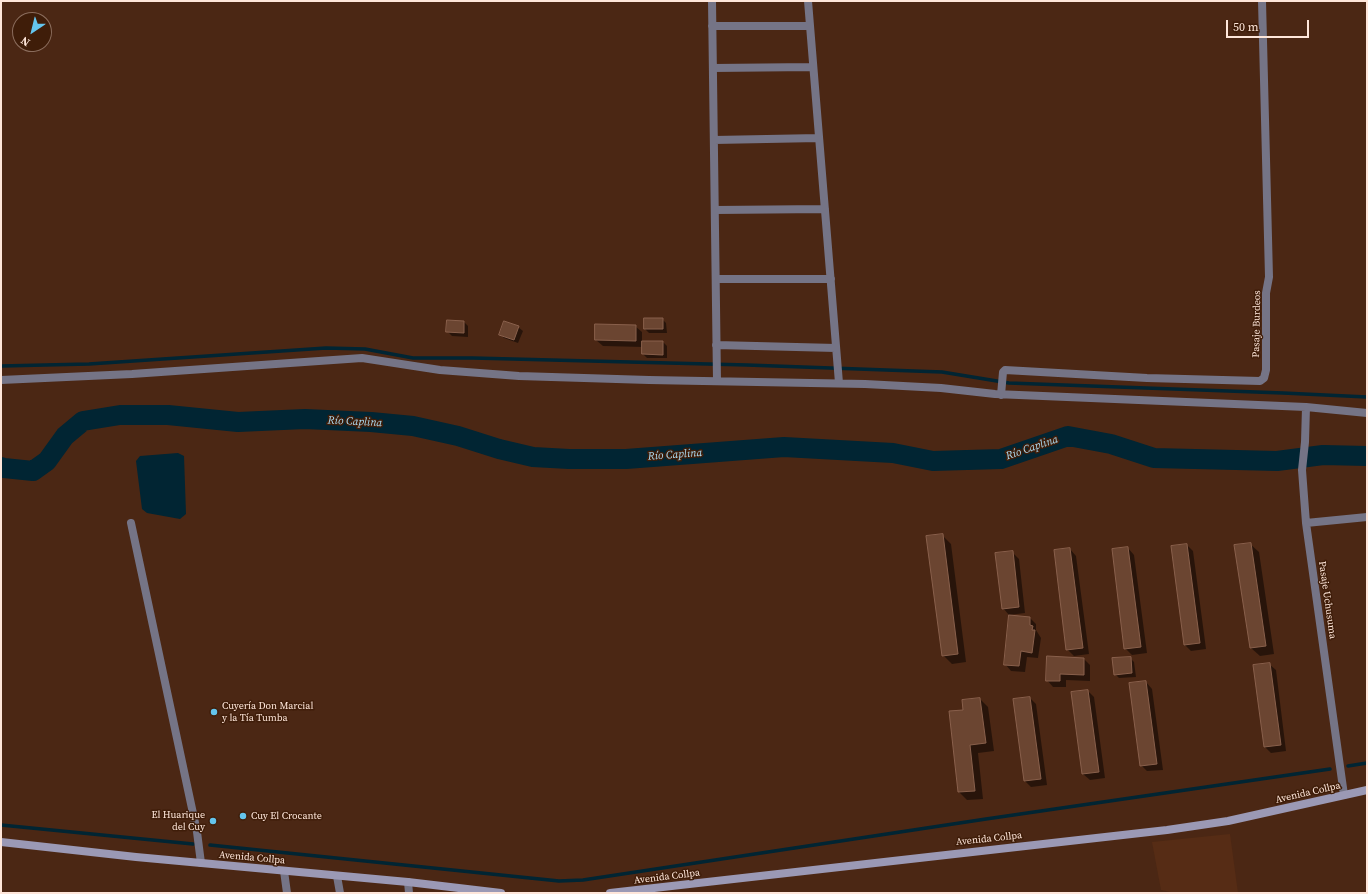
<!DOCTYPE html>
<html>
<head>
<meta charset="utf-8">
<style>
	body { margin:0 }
	#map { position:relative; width:1368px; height:894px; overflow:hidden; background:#4b2714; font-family:"Source Serif 4",serif }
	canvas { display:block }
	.frame { position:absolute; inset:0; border:2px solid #fee6da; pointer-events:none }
	.north { position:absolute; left:12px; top:12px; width:40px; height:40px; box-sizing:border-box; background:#3f1d09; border:1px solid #8b6d5d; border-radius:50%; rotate:215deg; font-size:11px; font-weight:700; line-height:16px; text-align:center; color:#fee6da }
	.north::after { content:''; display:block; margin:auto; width:14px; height:18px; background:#64c5ee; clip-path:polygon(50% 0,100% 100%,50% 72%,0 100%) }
	.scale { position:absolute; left:1226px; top:20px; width:83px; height:18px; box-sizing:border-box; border:2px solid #fee6da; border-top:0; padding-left:5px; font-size:12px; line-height:14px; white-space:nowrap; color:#fee6da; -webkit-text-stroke:3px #3f1d09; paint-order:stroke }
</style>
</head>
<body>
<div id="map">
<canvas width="1368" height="894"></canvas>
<div class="frame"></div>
<div class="north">N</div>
<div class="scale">50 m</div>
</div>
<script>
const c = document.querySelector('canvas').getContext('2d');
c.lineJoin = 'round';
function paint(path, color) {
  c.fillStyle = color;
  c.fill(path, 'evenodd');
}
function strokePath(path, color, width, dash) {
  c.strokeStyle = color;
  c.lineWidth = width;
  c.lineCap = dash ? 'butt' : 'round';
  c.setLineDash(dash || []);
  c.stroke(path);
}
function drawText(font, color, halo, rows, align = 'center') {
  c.font = font + ' "Source Serif 4",serif';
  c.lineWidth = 3;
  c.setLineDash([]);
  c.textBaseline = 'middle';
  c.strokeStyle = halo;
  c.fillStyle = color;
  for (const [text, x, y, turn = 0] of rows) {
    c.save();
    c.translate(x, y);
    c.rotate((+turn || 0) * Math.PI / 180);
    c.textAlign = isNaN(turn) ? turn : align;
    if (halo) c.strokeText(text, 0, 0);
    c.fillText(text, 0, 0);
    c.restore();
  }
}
paint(new Path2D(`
	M1230,834l8,59h-63l-14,-3 -9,-48z`), '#562c15');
paint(new Path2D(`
	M178,453l6,3 2,58 -6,5 -33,-6 -5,-4 -6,-48 4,-5z`), '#012533');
paint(new Path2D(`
	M662,319l4,4 1,10h-18l-4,-4z
	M464,322l4,4v11l-16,-1 -4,-4z
	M635,326l7,6v10h21l4,4v12h-20l-4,-4v-7l-40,-1 -7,-6z
	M518,327l5,4 -5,12 -14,-5 -4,-4z
	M942,535l9,9 15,118 -14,2 -9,-9z
	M1250,544l9,8 15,102 -14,2 -9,-8z
	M1187,545l6,6 13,98 -15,2 -6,-6z
	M1128,548l6,7 13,98 -15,2 -7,-7z
	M1070,549l6,7 13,98 -15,2 -7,-7z
	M1012,552l7,7 6,54 -16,2 -6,-7z
	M1030,618l6,6v6l5,8 -3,20 -11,-1 -2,15 -14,-1 -6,-7z
	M1130,658l4,4 2,15 -17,1 -4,-4z
	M1084,659l6,6v16l-24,-1v7h-13l-6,-7z
	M1269,664l7,6 10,81 -15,2 -6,-6z
	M1146,682l6,7 11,81 -16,1 -6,-6z
	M1088,691l6,6 11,81 -15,2 -7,-6z
	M1030,698l6,6 11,81 -16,2 -6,-6z
	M980,699l8,8 6,44 -16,2 5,46 -16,1 -8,-8 5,-81z`), '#0007');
strokePath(new Path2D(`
	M1,366l88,-2 237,-16 39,1 48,9h60l274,7 195,7 67,11 274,10 84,4
	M1348,766l19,-3
	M1,825l192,19
	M210,845l349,36 24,-1 403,-61 344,-50`), '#012533', 3.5);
strokePath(new Path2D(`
	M1,467l3,1 29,3 14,-10 18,-25 18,-15 37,-6h48l70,7 67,-3 66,3 42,4 45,10 41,13 34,8 36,2h57l158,-12 109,6 40,8 68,-2 67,-23 43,8 43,14 123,3 46,-6 44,1`), '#012533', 20);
const building = new Path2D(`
	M644,318h19v11h-19z
	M447,320l17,1v12l-18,-1z
	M504,321l15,5 -5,14 -15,-5z
	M595,324l41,1v16l-41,-1z
	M642,341h21v14l-21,-1z
	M943,534l15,120 -16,2 -16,-120z
	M1251,543l15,103 -16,2 -16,-103z
	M1187,544l13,99 -16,2 -13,-99z
	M1128,547l13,100 -17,2 -12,-100z
	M1070,548l13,100 -17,2 -12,-100z
	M1013,551l6,56 -17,2 -7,-56z
	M1009,615l21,2v8l3,1 -1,4h3l-3,23 -11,-2 -2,15 -15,-1z
	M1047,656l37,2v17l-24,-1v7h-14z
	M1131,657l1,16 -18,2 -2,-17z
	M1270,663l11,82 -17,2 -11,-82z
	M1146,681l11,83 -17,2 -11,-83z
	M1088,690l11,82 -17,2 -11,-82z
	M1030,697l11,82 -17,2 -11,-82z
	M980,698l6,45 -16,2 5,46 -17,1 -9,-81 14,-1 -1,-10z`);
paint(building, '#6b4531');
strokePath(building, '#89604c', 1);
strokePath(new Path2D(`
	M712,1l5,380
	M808,1l31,382
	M712,26h98
	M713,68l100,-1
	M714,140l105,-2
	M715,210l110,-1
	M716,279h115
	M716,345l120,3
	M1,380l131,-6 230,-16 78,12 79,6 130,4 216,4 76,4 54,6 311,13 61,6
	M1001,395l2,-23 2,-2 142,8 113,3 4,-3 2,-8v-77l3,-16 -7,-276
	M1306,407l-1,35 -3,28 4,53 38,272
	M131,523l66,309 4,31
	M1306,523l61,-6
	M284,871l3,22
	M337,876l3,17
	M408,882l1,11`), '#757486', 8);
strokePath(new Path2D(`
	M1,842l135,15 272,25 93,11
	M610,893l557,-63 61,-9 139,-31`), '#9b99b5', 8);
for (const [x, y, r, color] of [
	[214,712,4,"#64c5ee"],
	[243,816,4,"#64c5ee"],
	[213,821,4,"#64c5ee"]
]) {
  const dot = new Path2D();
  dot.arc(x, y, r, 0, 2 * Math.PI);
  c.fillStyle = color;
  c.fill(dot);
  strokePath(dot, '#3f1d09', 1.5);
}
drawText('10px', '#fee6da', '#3f1d09', [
	["Pasaje Burdeos",1257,324,-89],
	["Pasaje Uchusuma",1327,600,82],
	["Avenida Collpa",1308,793,-13],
	["Avenida Collpa",989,839,-6],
	["Avenida Collpa",252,858,5],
	["Avenida Collpa",667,877,-7]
]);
drawText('10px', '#fee6da', '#3f1d09', [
	["Cuyería Don Marcial",222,706],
	["y la Tía Tumba",222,718],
	["El Huarique",205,815,"right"],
	["del Cuy",205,827,"right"],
	["Cuy El Crocante",251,816]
], 'left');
drawText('italic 11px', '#acddf4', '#3f1d09', [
	["Río Caplina",355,422,3],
	["Río Caplina",1032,448,-19],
	["Río Caplina",675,455,-4]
]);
</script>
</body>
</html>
